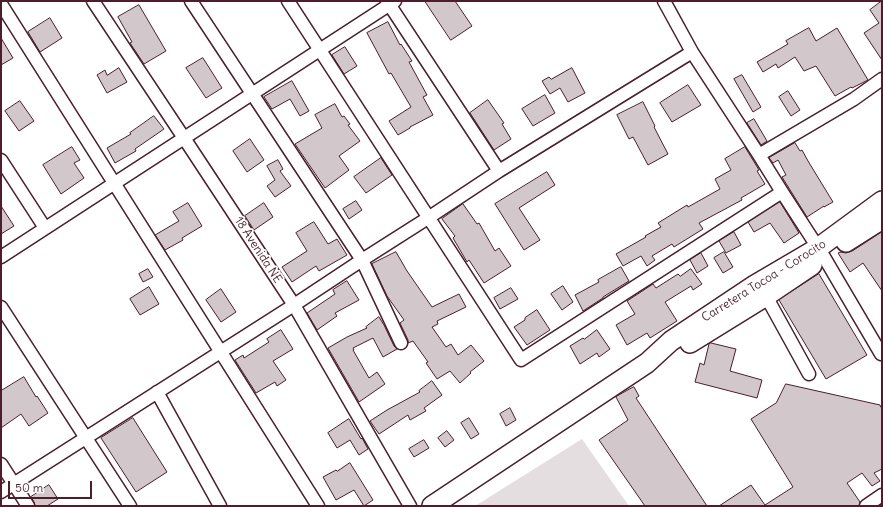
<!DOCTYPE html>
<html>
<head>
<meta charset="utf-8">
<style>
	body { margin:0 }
	#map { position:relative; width:883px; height:507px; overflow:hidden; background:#fff; font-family:Delius,sans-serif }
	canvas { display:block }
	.frame { position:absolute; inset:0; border:2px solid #4a1f2b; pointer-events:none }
	.scale { position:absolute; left:8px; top:481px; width:84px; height:18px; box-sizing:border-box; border:2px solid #4a1f2b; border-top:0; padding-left:5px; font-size:12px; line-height:14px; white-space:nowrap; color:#4a1f2b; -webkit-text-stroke:3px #fff; paint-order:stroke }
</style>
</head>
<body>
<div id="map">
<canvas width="883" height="507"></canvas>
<div class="frame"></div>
<div class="scale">50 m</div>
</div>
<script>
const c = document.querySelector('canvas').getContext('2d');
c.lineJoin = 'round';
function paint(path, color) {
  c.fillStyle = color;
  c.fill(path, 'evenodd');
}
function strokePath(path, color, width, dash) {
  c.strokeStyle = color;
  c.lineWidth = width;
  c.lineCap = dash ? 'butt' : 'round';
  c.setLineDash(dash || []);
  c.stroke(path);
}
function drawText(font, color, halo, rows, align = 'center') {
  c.font = font + ' Delius,sans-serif';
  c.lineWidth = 3.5;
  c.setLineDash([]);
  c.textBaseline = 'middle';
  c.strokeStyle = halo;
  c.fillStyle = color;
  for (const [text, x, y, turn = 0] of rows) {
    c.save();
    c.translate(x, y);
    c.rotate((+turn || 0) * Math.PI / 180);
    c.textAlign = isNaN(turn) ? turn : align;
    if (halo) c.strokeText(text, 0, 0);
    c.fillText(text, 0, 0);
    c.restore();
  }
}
paint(new Path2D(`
	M582,439l47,67h-154z`), '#e5dee0');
const building = new Path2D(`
	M425,1h30l17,25 -21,14z
	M882,1v59l-18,-27 15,-10 -9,-13z
	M139,5l27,46 -22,13 -14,-21 2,-1 -14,-25z
	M50,18l12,20 -22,14 -12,-20z
	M388,22l12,23 1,-1 11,17 -3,1 18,33 -4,2 10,18 -23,12v1l-12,7 -9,-14 22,-14 -20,-34 -2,1 -22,-41z
	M809,28l7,13 21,-13 31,52 -16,8 -1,-1 -16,9 -19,-30 -12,5 -9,-14 -17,11 -2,-4 -13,8 -6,-10 31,-18 -2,-3z
	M1,38l12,20 -12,7z
	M345,47l12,19 -13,8 -12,-19z
	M203,58l19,30 -16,10 -20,-30z
	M119,68l8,14 -20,11 -10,-18 8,-5 2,5z
	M572,68l13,25 -17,9 -8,-14 -10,6 -8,-13 7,-4 2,2z
	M742,75l19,32 -8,5 -19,-33z
	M292,81l17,30 -9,5 -10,-17 -18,10 -8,-12z
	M688,85l13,20 -29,17 -12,-19z
	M788,91l12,19 -9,6 -12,-19z
	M545,95l10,18 -22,13 -11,-17z
	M488,100l16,23 -2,1 9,15 -17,11 -24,-37z
	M20,101l14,20 -15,10 -14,-20z
	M643,102l12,24 -1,1 14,27 -20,11 -15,-28 -4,2 -12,-24z
	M335,104l7,13 2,-1 6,8 -2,1 12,16 -21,15 10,14 -24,18 -30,-44 27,-16 -7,-13z
	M154,116l10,13 -29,20 1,2 -21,12 -8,-15 24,-14 -1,-1z
	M754,119l13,22 -6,4 -14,-22z
	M250,139l14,21 -17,12 -14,-21z
	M795,143l5,8 2,-1 6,11 25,41 -9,5v-1l-17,11 -25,-40 4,-2 -8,-15 -5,3 -4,-5z
	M72,147l8,13 -6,3 10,15 -23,16 -18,-29z
	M745,147l14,23 -2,1 8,13 -24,14 1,2 -43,23 4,6 -29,18 -2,-3 -20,12 3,4 -8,6 -6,-10 -18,10 -7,-12 30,-17 -1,-1 16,-9 -3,-4 29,-18 1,2 32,-18 -5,-10 16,-9 -6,-11z
	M381,158l11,17 -26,18 -12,-16z
	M278,160l5,9 -3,2 11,15 -16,11 -8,-11 8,-6 -8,-14z
	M547,172l8,13 -36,23 21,32 -16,10 -29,-46z
	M356,201l6,9 -13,9 -6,-10z
	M780,202l19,31 -15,10 -14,-20 -16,9 -6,-10z
	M188,203l14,23 -20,12 1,2 -18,10 -10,-15 24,-14 -6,-9z
	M264,203l9,14 -19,13 -9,-14z
	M463,204l14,20 2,-1 16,28 4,-3 12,18 -27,17 -15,-23 -2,2 -14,-24 2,-2 -13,-17z
	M1,206l13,20 -13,8z
	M314,222l14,22 9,-5 10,16 -28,16 -3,-5 -24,16 -10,-15 25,-16 -11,-18z
	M734,232l7,13 -15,8 -7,-12z
	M882,232v59l-19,-28 -13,9 -12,-19 3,-1 5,1 6,-2z
	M396,252l11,19 25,36 27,-13 7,13 -29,14 1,3 -6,3 14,20 5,-3 7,11 13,-10 13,16 -14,11 1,1 -11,10 -10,-12 -13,8 -11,-16 2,-1 -15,-21 -5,2v-3l-8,-17 4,-3 -17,-24 -15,-32z
	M724,252l9,15 -10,6 -9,-15z
	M701,253l7,13 -11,7 -7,-13z
	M621,267l8,14 -26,16v1l-20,13 -8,-16 24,-13 -1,-2z
	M148,269l5,8 -10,5 -4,-8z
	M691,269l11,15 -9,6 -2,-4 -26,16 12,19 -27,17 -3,-5 -20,12 -11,-20 19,-11 -8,-13 26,-17 3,4 22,-14 2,2z
	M819,274l48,81 -41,24 -47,-79z
	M347,281l12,19 -24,13 2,3 -20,14 -10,-17 28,-19 -2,-4z
	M563,286l10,16 -11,8 -11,-16z
	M149,287l10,17 -19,11 -10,-16z
	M511,288l7,11 -18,10 -6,-11z
	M221,289l15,23 -15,10 -15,-22z
	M537,310l13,20 -23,15 -13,-18 11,-7v-2z
	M379,317l5,8 10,21 3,3 -14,8 -10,-19 -20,10 1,2h-1l16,28 8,-6 8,12 -26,18 -31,-54 19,-11 20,-9 -1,-1z
	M281,330l12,19 -20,12 13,19 -9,6 -2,-4 -19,11 -21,-33 8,-5 1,3 25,-16 -2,-3z
	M597,330l13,19 -11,8 -2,-4 -17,11 -10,-18 13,-8 1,1z
	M711,343l25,6 -6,22 32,9 -5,18 -62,-16 5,-19 4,2 5,-21z
	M24,377l12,20 1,-1 11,17 -19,13 -8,-12 -20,14v-37z
	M432,381l10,14 -18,13 2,3 -16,9 -2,-5 -29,19 -9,-13 17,-11 33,-18 -1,-1z
	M786,384l94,21 2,4v60l-8,4 6,8 -8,5 -10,-13 -15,10 13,19 -1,4h-140l32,-21 14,20 28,-18 -42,-68 25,-16z
	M634,387l5,9 -3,2 71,108h-62l-46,-66 29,-20 -12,-23z
	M510,408l6,12 -10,6 -6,-12z
	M133,418l34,54 -31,20 -35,-54z
	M469,418l10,16 -8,5 -10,-16z
	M349,419l12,20 1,-1 6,11 -9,6 -9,-15 -13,8 -9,-15z
	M447,431l7,9 -9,7 -7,-9z
	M424,440l5,8 -15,9 -5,-8z
	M350,463l23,37 -9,6 -10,-16 -18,10 -13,-23 13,-7 1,1z
	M49,485l9,14 -11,7h-12l-1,-4 -3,-5z`);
paint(building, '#d2c7cb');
strokePath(building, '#4a1f2b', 1);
const minor = new Path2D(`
	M93,1l91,137 110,167 116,201
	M191,1l171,259 39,83
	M288,1l233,359 261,-168
	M387,1l112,170
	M664,1l28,51 67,103 23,37 42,65 57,97
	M1,4l317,502
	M759,155l95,-56 28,-20
	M1,160l44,68
	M1,257l394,-256
	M766,296l43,78
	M1,307l129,199
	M157,392l63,114
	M1,464l27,42
	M1,492l293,-187 68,-45 66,-42 71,-47 193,-119
	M866,506l16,-11`);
const primary = new Path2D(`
	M846,242l36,-23
	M690,343l76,-47 46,-31
	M432,506l215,-143 24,-22 84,-56 63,-37 64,-47`);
strokePath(minor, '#4a1f2b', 15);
strokePath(primary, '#4a1f2b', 22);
strokePath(minor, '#fff', 12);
strokePath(primary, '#fff', 19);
drawText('12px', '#4a1f2b', '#fff', [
	["18 Avenida NE",258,250,57],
	["Carretera Tocoa - Corocito",764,281,-32]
]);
</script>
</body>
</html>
